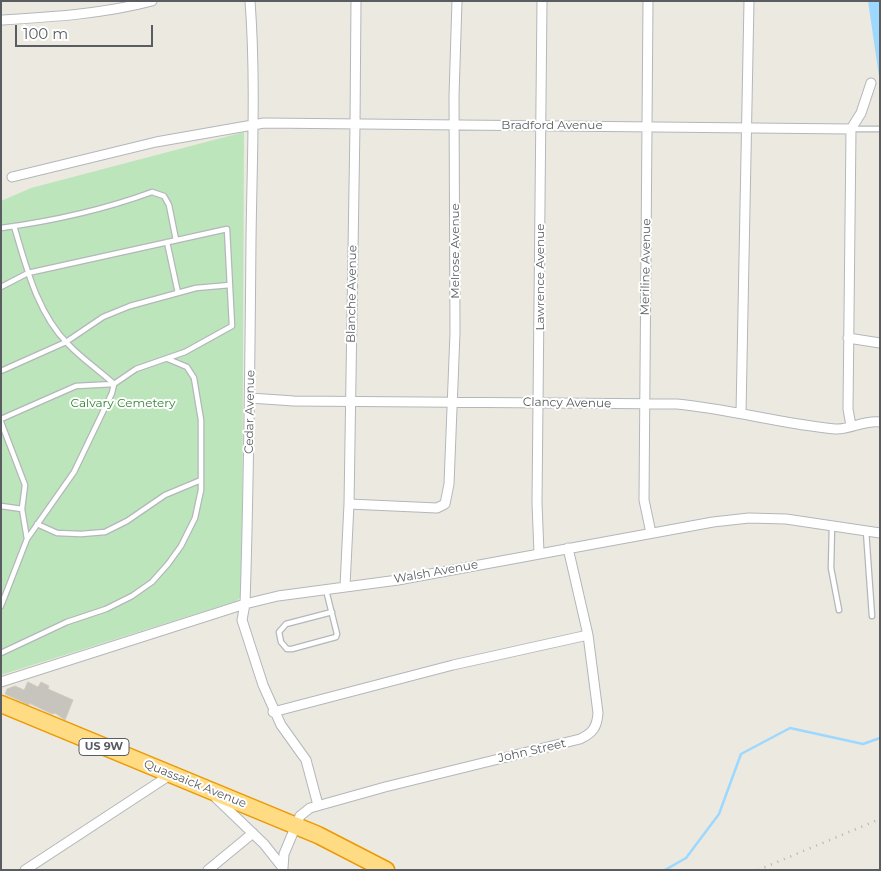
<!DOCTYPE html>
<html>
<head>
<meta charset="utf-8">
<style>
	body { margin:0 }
	#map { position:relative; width:881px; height:871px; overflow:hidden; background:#ece9e0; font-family:Montserrat,sans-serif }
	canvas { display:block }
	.frame { position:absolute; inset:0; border:2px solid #595d61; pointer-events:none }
	.scale { position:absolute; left:15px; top:25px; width:138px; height:22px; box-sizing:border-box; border:2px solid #595d61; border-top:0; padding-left:6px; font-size:15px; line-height:18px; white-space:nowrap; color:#595d61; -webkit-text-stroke:4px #fff; paint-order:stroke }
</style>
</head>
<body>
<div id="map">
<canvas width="881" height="871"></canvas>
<div class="frame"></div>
<div class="scale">100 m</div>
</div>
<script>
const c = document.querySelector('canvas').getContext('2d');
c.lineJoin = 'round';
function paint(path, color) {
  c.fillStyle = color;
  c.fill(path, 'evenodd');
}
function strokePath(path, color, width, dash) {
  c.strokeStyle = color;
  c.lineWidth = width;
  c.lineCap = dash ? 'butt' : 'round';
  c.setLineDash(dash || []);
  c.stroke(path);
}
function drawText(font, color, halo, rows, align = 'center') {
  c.font = font + ' Montserrat,sans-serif';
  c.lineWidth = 4;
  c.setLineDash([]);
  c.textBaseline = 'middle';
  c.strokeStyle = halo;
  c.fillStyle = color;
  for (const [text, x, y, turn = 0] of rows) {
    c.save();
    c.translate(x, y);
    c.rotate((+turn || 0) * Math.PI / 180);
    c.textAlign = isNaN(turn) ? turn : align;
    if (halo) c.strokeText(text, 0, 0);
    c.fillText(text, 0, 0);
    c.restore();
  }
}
paint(new Path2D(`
	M244,132l-2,463 -5,6 -236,74v-474l30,-13z`), '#bde5bb');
paint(new Path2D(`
	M868,1h12v82z`), '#9dd8ff');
strokePath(new Path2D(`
	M665,870l21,-12 33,-44 22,-60 49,-26 73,16 17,-6`), '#9dd8ff', 2.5);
const building = new Path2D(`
	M28,682l10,5 3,-5 8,4 -1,3 25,11 -8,20 -10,-7 -3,1 -23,-11v2l-24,-11 2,-5 8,-3 9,4z`);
paint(building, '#c7c4bd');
strokePath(building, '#d1cabe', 1);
const lane = new Path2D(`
	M852,129h28
	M14,226c12,40 23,87 54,118 14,15 31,26 46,40
	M1,228c52,-7 102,-18 151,-36l12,4 5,9 7,35
	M167,242l11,51
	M1,287l27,-14 199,-44 5,97 -47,26 -49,17 -22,15 -2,9 -38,79 -47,67
	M1,371l65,-29 37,-25 27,-11 66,-18 34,-3
	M1,419l75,-33 38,-2
	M1,422l24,63 -3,24 5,30 -26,67
	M1,506l21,3
	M37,524l20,9 24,1 24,-2 22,-11 38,-26 36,-15
	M832,526l-1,42 8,42
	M866,531l6,85
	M326,590l11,44 -1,3 -44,12h-5l-6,-7 -2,-10 7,-8 46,-12
	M1,653l66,-31 39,-13 26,-13 20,-14 16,-18 13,-18 14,-28 6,-28v-70l-7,-42 -7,-11 -19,-8`);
const street = new Path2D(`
	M250,1c6,80 2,159 1,239 -1,122 -2,243 -6,364l-3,16 21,65 18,40 25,35 12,45
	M648,1l-4,499 7,33
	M1,20c50,-3 102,-6 151,-19
	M12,177l144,-35 108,-19 587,6
	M848,338l32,5
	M250,398l44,3 383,3c53,5 105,20 158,25 15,1 28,-9 45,-7
	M741,413l8,-412
	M851,426l-3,-17 3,-280 10,-16 10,-30
	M349,504l88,4 8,-4 4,-20 6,-151 -1,-237 3,-95
	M539,553l-2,-50 5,-502
	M345,586l4,-82 6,-380 1,-123
	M1,682l244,-78 33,-8 120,-16 315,-58 36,-4 37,1 94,14
	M273,712l180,-47 135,-30
	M216,798l48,46 19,24
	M283,868l1,-14 16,-38 10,-8 75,-21 195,-48c13,-6 17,-12 18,-26l-10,-78 -20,-87
	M25,870l145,-95
	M208,870l45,-37`);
const highway = new Path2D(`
	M1,704l317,131 68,35`);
strokePath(lane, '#b3b7bb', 7);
strokePath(street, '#b3b7bb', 11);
strokePath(highway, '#ec9900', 19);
strokePath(lane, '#fff', 4.5);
strokePath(street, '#fff', 9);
strokePath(highway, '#ffdb84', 16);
strokePath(new Path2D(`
	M758,870l122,-51`), '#b2b3b3', 2.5, [1, 6]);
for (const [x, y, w] of [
	[104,747,50]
]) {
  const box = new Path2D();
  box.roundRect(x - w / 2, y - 8.5, w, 17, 4);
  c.fillStyle = '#fff';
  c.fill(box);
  strokePath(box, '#595d61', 1);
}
drawText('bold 11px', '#595d61', null, [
	["US 9W",104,747]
]);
drawText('12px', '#595d61', '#fff', [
	["Bradford Avenue",552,125],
	["Melrose Avenue",455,251,-90],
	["Meriline Avenue",646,267,-89],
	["Lawrence Avenue",540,277,-90],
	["Blanche Avenue",352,294,-89],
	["Clancy Avenue",567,403,1],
	["Cedar Avenue",250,412,-89],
	["Walsh Avenue",436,572,-10],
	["John Street",532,751,-13],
	["Quassaick Avenue",195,784,22]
]);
drawText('12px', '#338634', '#fff', [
	["Calvary Cemetery",123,403]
]);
</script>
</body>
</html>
